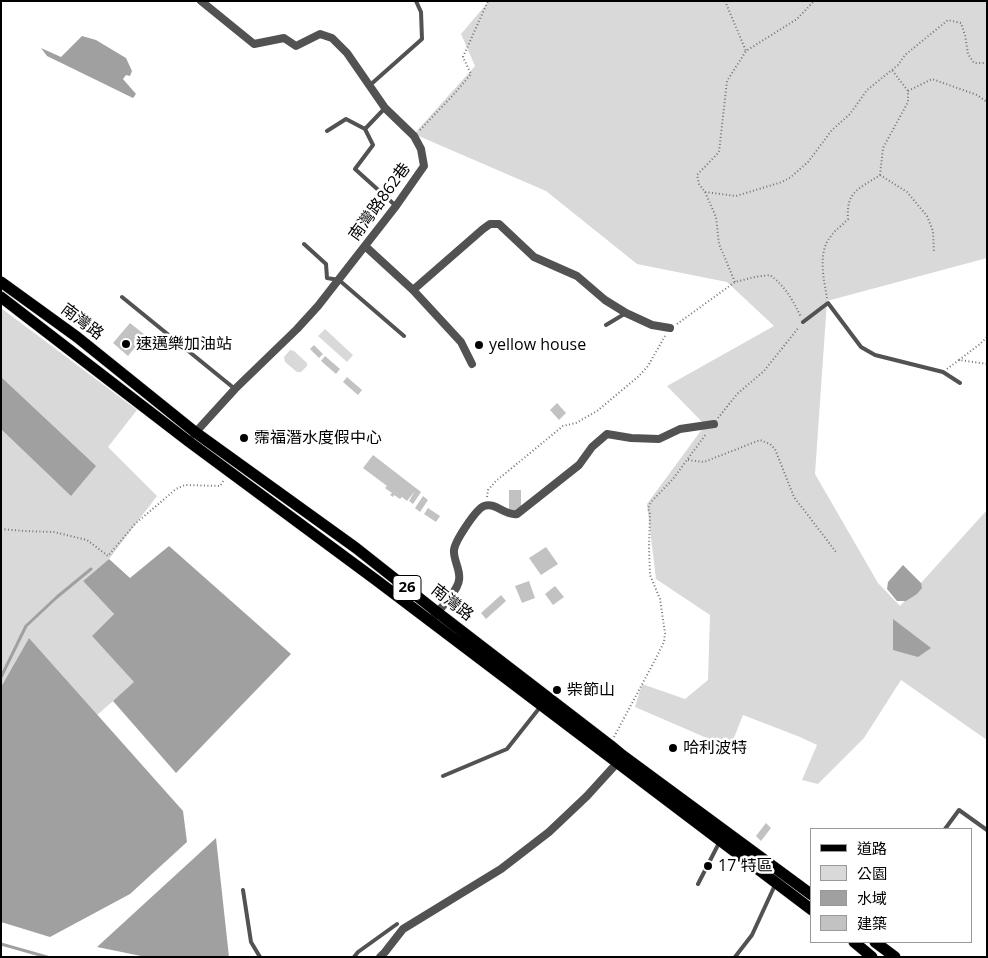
<!DOCTYPE html>
<html>
<head>
<meta charset="utf-8">
<style>
	body { margin:0 }
	#map { position:relative; width:988px; height:958px; overflow:hidden; background:#fff; font-family:"Open Sans","Noto Sans TC",sans-serif }
	canvas { display:block }
	.frame { position:absolute; inset:0; border:2px solid #000; pointer-events:none }
	.legend { position:absolute; left:810px; top:828px; width:162px; height:115px; box-sizing:border-box; background:#fff; border:1px solid #999; margin:0; padding:6px 9px; list-style:none; font-size:15px; color:#000 }
	.legend li { display:flex; align-items:center; gap:10px; height:25px }
	.legend b { width:25px; border:1px solid #999 }
</style>
</head>
<body>
<div id="map">
<canvas width="988" height="958"></canvas>
<div class="frame"></div>
<ul class="legend">
<li><b style="height:6px;background:#000"></b>道路</li>
<li><b style="height:14px;background:#d9d9d9"></b>公園</li>
<li><b style="height:14px;background:#a0a0a0"></b>水域</li>
<li><b style="height:14px;background:#c2c2c2"></b>建築</li>
</ul>
</div>
<script>
const c = document.querySelector('canvas').getContext('2d');
c.lineJoin = 'round';
function paint(path, color) {
  c.fillStyle = color;
  c.fill(path, 'evenodd');
}
function strokePath(path, color, width, dash) {
  c.strokeStyle = color;
  c.lineWidth = width;
  c.lineCap = dash ? 'butt' : 'round';
  c.setLineDash(dash || []);
  c.stroke(path);
}
function drawText(font, color, halo, rows, align = 'center') {
  c.font = font + ' "Open Sans","Noto Sans TC",sans-serif';
  c.lineWidth = 5;
  c.setLineDash([]);
  c.textBaseline = 'middle';
  c.strokeStyle = halo;
  c.fillStyle = color;
  for (const [text, x, y, turn = 0] of rows) {
    c.save();
    c.translate(x, y);
    c.rotate((+turn || 0) * Math.PI / 180);
    c.textAlign = isNaN(turn) ? turn : align;
    if (halo) c.strokeText(text, 0, 0);
    c.fillText(text, 0, 0);
    c.restore();
  }
}
paint(new Path2D(`
	M489,1h498v257l-160,43 -12,173 63,109 22,23 87,-96v230l-86,-60 -37,58 -46,46 -16,-4 15,-35 -17,-8 -57,-22 -13,33 -95,-41 7,-23 43,15 23,-19 2,-65 -54,-36 -9,-75 58,-79 -38,-39 107,-60 -47,-44 -90,-18 -91,-73 -132,-57 61,-68 -14,-32z
	M1,308l136,102 -29,37 49,49 -48,63 -26,22 31,33 -22,22 43,46 -38,33 -68,-77 -28,49z
	M325,329l28,26 -6,7 -29,-26z
	M290,350l4,1 13,12v3l-6,6h-4l-12,-10 -1,-5z`), '#d9d9d9');
paint(new Path2D(`
	M82,36l14,4 30,18 6,13 -2,5 -4,-1 -3,4 13,15 -3,4 -86,-42 -6,-8 20,9z
	M1,377l95,89 -25,30 -70,-67z
	M169,546l122,108 -115,119 -63,-72 21,-19 -42,-46 22,-22 -31,-33 26,-22 21,19z
	M903,565l18,18 1,5 -5,6 -11,7h-9l-10,-12 1,-7z
	M893,619l38,29 -13,9 -25,-7z
	M29,638l154,173 4,31 -57,52 -80,43 -49,-15v-235z
	M216,838l13,119h-83l-49,-10z`), '#a0a0a0');
strokePath(new Path2D(`
	M1,677l25,-51 31,-29 34,-28
	M1,944l46,13`), '#a0a0a0', 3);
paint(new Path2D(`
	M130,323l15,12 -17,21 -15,-13z
	M314,345l9,9 -4,4 -9,-9z
	M325,356l15,13 -4,5 -15,-13z
	M347,377l15,13 -4,5 -15,-13z
	M557,403l9,10 -7,7 -9,-10z
	M373,455l48,37 -8,12 -4,-3 6,-10 -8,10 -5,-4 -2,2 -6,-4 -1,2 -3,-2 2,-2 -7,-5 2,-2 -24,-18z
	M509,490h12v21l-12,-1z
	M423,496l5,4 -8,12 -5,-4z
	M428,508l12,8 -4,6 -12,-8z
	M546,547l12,17 -17,11 -12,-17z
	M529,581l6,17 -13,5 -7,-17z
	M555,586l9,11 -11,8 -8,-11z
	M501,595l5,6 -20,18 -5,-6z
	M766,823l5,5 -10,13 -5,-5z`), '#c2c2c2');
const primary = new Path2D(`
	M1,282l76,55 118,95 161,116 81,64 173,133 12,10 190,140
	M1,297l187,144 188,139 436,330
	M854,942l18,15
	M875,942l20,15`);
strokePath(primary, '#dbdbdb', 12);
strokePath(new Path2D(`
	M725,1l21,50
	M908,91l24,-12 45,16 10,7
	M420,130l35,-37 16,-19 -8,-17 25,-56
	M880,175l27,17 20,24 6,15 1,22
	M705,192l31,4 46,-14 9,-5 17,-15 24,-32 18,-16 17,-24 31,-25 7,-10 43,-35 13,3 4,12 3,19 6,9h13
	M735,282l-16,-38 -3,-27 -11,-25 -6,-8 -2,-9 22,-23 8,-71 19,-30 51,-32 17,-18
	M827,298c-3,-19 -10,-45 4,-62 4,-6 12,-11 17,-17 -2,-28 11,-30 32,-44l3,-27 25,-46v-11l-16,-21
	M677,324l58,-42 20,-5 15,-2c16,12 22,24 31,42
	M959,360l21,-16 7,-7
	M947,369l12,-9 28,4
	M718,418l19,-24 27,-23 35,-44
	M688,460l16,2 56,-22 10,4 5,5 19,48 42,55
	M487,497l1,-7 8,-9 67,-55 13,-3 21,-12 42,-35 9,-10 17,-30
	M1,529l23,2 30,1 33,8 21,16 27,-32 41,-35 9,-4 35,1 4,-6
	M614,737l41,-77 9,-18 1,-9 -5,-34 -10,-24 -1,-27 1,-34 -2,-6 3,-6 22,-23 33,-45`), '#747474', 2, [1, 2.5]);
strokePath(new Path2D(`
	M369,86l53,-47 -1,-27 -5,-11
	M365,129l20,-21
	M327,131l19,-12 19,10 8,16 -18,24 41,37
	M304,244l22,20 1,14 12,2 65,56
	M122,297l113,92
	M803,322l25,-19 33,44 14,8 68,17 17,11
	M606,325l20,-12
	M443,776l64,-27 34,-43
	M945,829l14,-19 28,20
	M698,884l21,-41
	M243,890l8,52 9,15
	M354,957l4,-5 39,-28
	M735,957l17,-22 23,-50`), '#525252', 4);
strokePath(new Path2D(`
	M365,246l48,44 48,52 11,22
	M413,290l70,-61 7,-5h9l35,33 43,19 28,24 21,13 26,12 18,3
	M194,434l41,-45 62,-60 21,-23 78,-100 28,-40 -3,-17 -7,-13 -29,-28 -38,-55 -15,-15 -12,-4 -24,12 -12,-8 -30,6 -53,-43
	M435,615c7,-8 23,-25 24,-35 2,-10 -6,-20 -5,-30 1,-9 22,-41 30,-44 12,-4 21,10 33,8l62,-49 13,-18 15,-13 24,4 28,1 21,-10 34,-5
	M380,957l5,-5 18,-23 98,-60 48,-37 38,-36 30,-33 2,-4`), '#525252', 8);
strokePath(primary, '#000', 11);
for (const [x, y, r, color] of [
	[126,344,5,"#000"],
	[479,345,5,"#000"],
	[244,438,5,"#000"],
	[557,690,5,"#000"],
	[673,748,5,"#000"],
	[708,866,5,"#000"]
]) {
  const dot = new Path2D();
  dot.arc(x, y, r, 0, 2 * Math.PI);
  c.fillStyle = color;
  c.fill(dot);
  strokePath(dot, '#fff', 2);
}
for (const [x, y, w] of [
	[407,588,28]
]) {
  const box = new Path2D();
  box.roundRect(x - w / 2, y - 12.5, w, 25, 4);
  c.fillStyle = '#fff';
  c.fill(box);
  strokePath(box, '#000', 1);
}
drawText('bold 15px', '#000', null, [
	["26",407,588]
]);
drawText('16px', '#000', '#fff', [
	["南灣路862巷",380,202,-54],
	["南灣路",82,322,37],
	["南灣路",452,603,38]
]);
drawText('16px', '#000', '#fff', [
	["速邁樂加油站",136,344],
	["yellow house",489,345],
	["霈福潛水度假中心",254,438],
	["柴節山",567,690],
	["哈利波特",683,748],
	["17 特區",718,866]
], 'left');
</script>
</body>
</html>
